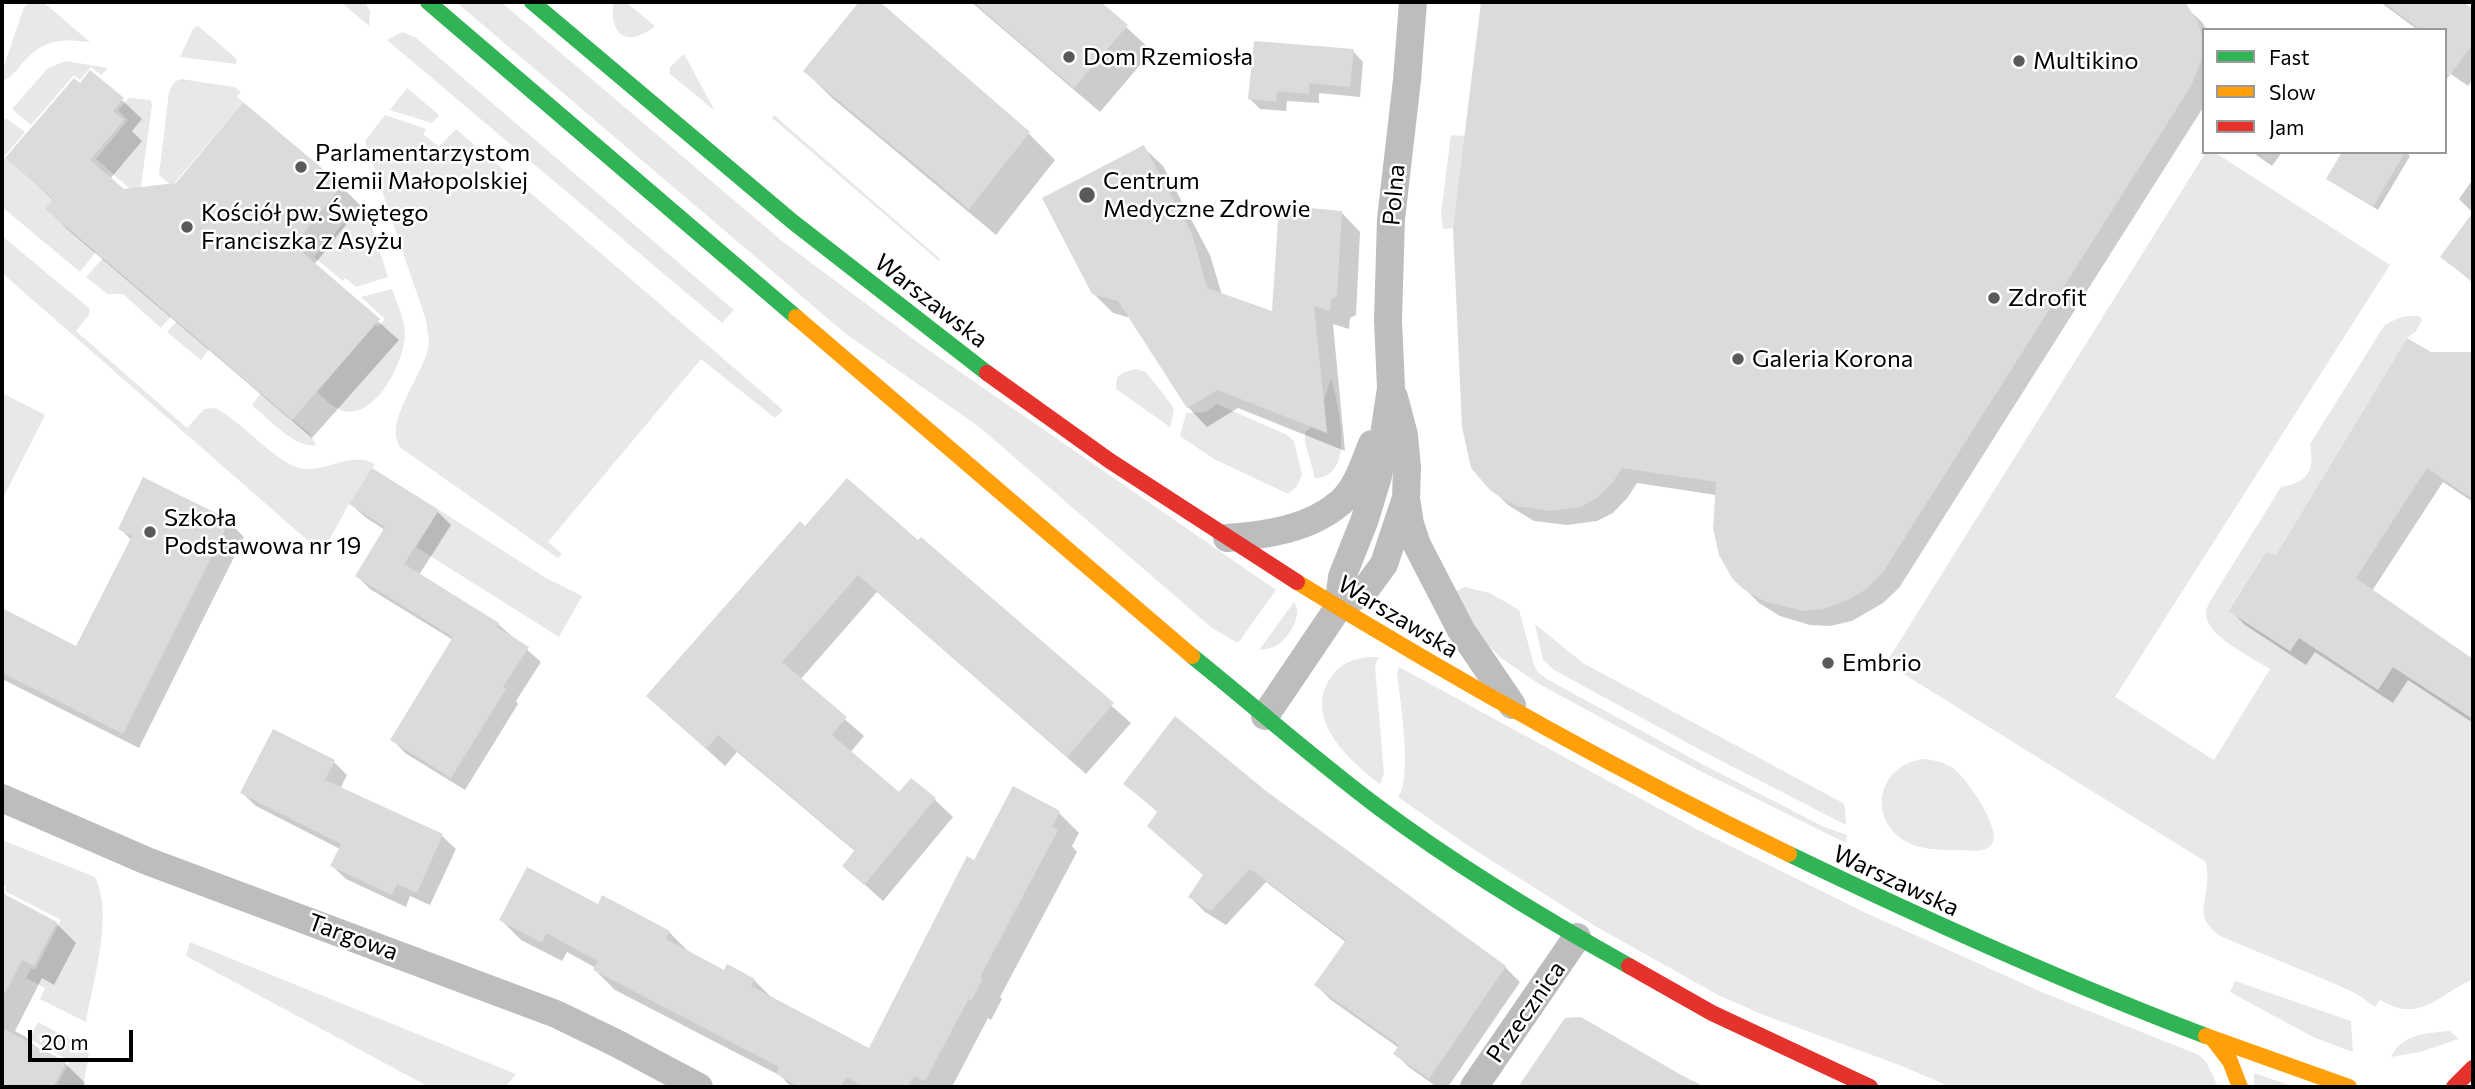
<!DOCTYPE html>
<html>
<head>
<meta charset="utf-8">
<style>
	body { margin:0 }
	#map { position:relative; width:2475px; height:1089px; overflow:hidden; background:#fff; font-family:Commissioner,sans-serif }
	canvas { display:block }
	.frame { position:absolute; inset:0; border:4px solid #000; pointer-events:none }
	.legend { position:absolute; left:2202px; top:28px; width:245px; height:126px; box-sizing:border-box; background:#fff; border:2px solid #999; margin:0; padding:9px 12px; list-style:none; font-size:21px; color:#000 }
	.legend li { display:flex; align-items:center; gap:14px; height:35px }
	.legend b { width:35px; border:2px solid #999 }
	.scale { position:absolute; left:28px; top:1030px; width:105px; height:32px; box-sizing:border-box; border:4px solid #000; border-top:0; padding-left:9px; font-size:21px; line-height:24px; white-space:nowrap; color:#000; -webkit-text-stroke:5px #fff; paint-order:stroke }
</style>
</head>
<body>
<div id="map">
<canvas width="2475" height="1089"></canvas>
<div class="frame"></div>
<ul class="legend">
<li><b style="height:9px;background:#30b455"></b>Fast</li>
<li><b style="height:9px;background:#ff9f0a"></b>Slow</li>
<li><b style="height:9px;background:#e5322d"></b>Jam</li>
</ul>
<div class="scale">20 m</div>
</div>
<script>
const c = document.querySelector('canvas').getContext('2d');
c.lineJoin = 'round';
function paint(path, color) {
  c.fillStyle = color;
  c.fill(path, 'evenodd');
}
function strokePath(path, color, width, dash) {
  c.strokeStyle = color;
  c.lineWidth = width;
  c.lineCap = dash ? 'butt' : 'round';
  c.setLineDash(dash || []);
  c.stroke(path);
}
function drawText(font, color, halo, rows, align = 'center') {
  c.font = font + ' Commissioner,sans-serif';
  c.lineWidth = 5;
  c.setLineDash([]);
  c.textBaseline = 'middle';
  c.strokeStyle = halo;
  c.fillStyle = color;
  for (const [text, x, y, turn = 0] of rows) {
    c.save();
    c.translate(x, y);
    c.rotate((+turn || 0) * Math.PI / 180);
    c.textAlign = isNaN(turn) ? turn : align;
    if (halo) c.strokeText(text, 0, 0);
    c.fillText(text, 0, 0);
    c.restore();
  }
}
paint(new Path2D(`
	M29,2h14l47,40c-33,-4 -48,-2 -70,24 -5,6 -9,11 -16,14l-2,-8 22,-65z
	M341,2h24l5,9 -1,15z
	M456,2h45l281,239 142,106 352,243 -38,53 -26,-15 -234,-202 -132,-92z
	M613,2h13l29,24c-11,9 -31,20 -40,0 -3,-6 -2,-17 -2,-24z
	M198,26l39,33 -1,5 -56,-7 13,-28z
	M402,32l13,5 319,273 -12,13 -335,-283z
	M684,54l31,57 -45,-37v-7z
	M66,61l42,7 -7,7 -10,-8 -11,13 -6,-5 -43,50 -19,-16 36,-41z
	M181,79l53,8 7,5 -4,4 6,6 -71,84 -13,-11 10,-83 5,-10z
	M407,88l32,27 -7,8 -42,-13z
	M129,98l22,2 1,5 -11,81 -6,7 -39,-34 32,-39 -10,-10z
	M385,115l41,14 -3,5 16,13 17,-18 327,281 -8,8 -74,-59 -153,183 14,12 -4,4 -157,-110c-19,-25 22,-72 27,-100 2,-9 -1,-19 -2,-28l-61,-179z
	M774,115l166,144 -1,2 -167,-143z
	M6,118l19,14 -21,25 49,42 43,53 -16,20 -78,-65v-85z
	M1451,135l14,1 -12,92 -10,1 -2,-16z
	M2206,152h8l176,113 -275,432 99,63 56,-91c-17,-11 -65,-33 -64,-56 0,-5 3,-10 6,-15l69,-111c27,-4 34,-17 29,-43l74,-118c12,-8 21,-11 35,-10l3,4 -6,11 -9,7 -131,217 -10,-3 -38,58 62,41 9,-13 78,51 16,-22 80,52v260c-36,16 -52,45 -93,21l-5,7 -18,-13 -15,-7 -122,-51c-23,-17 -16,-28 -13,-51 1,-7 0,-15 -1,-23l-320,-199z
	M363,200l25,77 -32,10 -11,-9 -2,3 -29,-24z
	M2,236l88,73 -1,6 -13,16 111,97 17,-19 11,-1c27,13 58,53 85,60 26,6 51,-18 75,-4l-26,40 -27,49 -320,-280z
	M103,258l68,58 -10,12 -38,-34h-16l-21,-17z
	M392,289c5,14 13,31 13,46 -1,27 -29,84 -62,76 -10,-3 -19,-13 -26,-19l58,-68 3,3 7,-8 -24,-22z
	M177,321l32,28 -8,11 -34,-28z
	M1135,369l11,3 25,32 3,6 -4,17 -54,-38 1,-11 5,-5z
	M1331,378c6,23 27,100 -16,100l-10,-36v-10l7,-5 15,6 -3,-33z
	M2,393l43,22 -43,85z
	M261,393l49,41 6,11c-21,4 -48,-27 -64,-40z
	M1217,404l70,31 7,6 8,34 -5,11 -9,8 -74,-35 -34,-23 6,-23 20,-1z
	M439,510l107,68 36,18 -23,41 -143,-90z
	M1465,587l25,6 29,17 15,55 4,7 9,7 153,84 124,64 23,8 -1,8 -148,-73 -159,-86 -38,-26 -14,-14 -12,-15 -21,-37z
	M1294,602c10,13 -6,37 -18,44 -6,3 -11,3 -17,4z
	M1535,624l48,39 260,140 2,4 1,18 -140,-72 -152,-83 -11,-10z
	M1368,657h11l-4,9 9,108 -4,10c-31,-23 -78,-66 -49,-107 9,-13 21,-18 37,-20z
	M1399,667l301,164 164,81 180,81 155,62 8,8 11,24h-267l-52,-22 -138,-51 -43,-19 -123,-69 -125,-79 -72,-50c15,-19 2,-98 -1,-125z
	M1923,759c11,1 21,3 30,9 13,9 47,59 40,74 -6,11 -19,9 -30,8 -19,0 -40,1 -58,-9 -39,-24 -26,-76 18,-82z
	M2,840l93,37c19,38 -2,103 -9,145l-46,-23 5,-11 -19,-10 5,-10 4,2 26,-50 -56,-29 1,-4 -4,-2z
	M190,942l326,132 -11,13h-76l-243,-131z
	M2235,981l116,40 2,31 -38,-14 -85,-46z
	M38,1022l46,25 5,7 -6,33h-27l14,-26 -41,-22z
	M2450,1031l9,8 -39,13 -29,5c11,-23 35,-24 59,-26z
	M2254,1073l41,14h-41z`), '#e8e8e8');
paint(new Path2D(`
	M861,2h16l152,132 26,26 -59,75 -164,-137 -27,-27z
	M971,2h128l53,49 -52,61z
	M1483,2h697l22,20 5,8h-3v76l-305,482 -16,15 -31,18 -22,5 -20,-1 -30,-9 -21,-13 -16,-16 -27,-92 -79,-12 -9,14 -15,16 -16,8 -30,4 -33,-4 -26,-16 -16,-16 -37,-261z
	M2380,2h80l13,9v68l-5,7 -23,-16v-40h-27z
	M1353,51l10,11 -3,35 -41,-4v10l-32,-2 -1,10 -26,-2 -10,-10z
	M80,85l42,15 20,19 -10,12 10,10 -32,38 14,12 217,-5 20,20 -47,59 85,75 -87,98 -245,-209 -19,-20 6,-8 -46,-43z
	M1143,147l20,19 47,89 12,40 52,18 67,-101 19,20 -4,83 -6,3 -1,11 -16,-5 12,127 -107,-43 -31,19 -19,-20 -57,-89 -18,-5 -20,-20z
	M2252,152h30l-10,14z
	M2344,152h62l4,4 -32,54 -50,-31z
	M2473,179v34l-14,-14z
	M2473,215v68l-30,-26z
	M2431,354h42v148l-30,-20 -71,109 101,70v62l-65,-43 -15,23 -78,-51 -9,13 -61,-40 -15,-15 47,-53z
	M351,504l87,8 13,13 -32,50 79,49 43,38 -25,39 2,3 -53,86 -60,-37 -13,-14 61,-99 -83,-51 -13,-13 28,-46 -20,-13z
	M229,522l15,15 -105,211 -137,-69v-69l75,38 54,-108 -11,-12z
	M806,528l112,15 4,-4 209,184 -45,51 -209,-182 -77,88 64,56 -14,17 50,42 34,4 19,18 -70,84 -39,-35 12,-14 -119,-100 -12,14 -77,-70z
	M334,762l13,13 -7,14 102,47 14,13 -26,56 -20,-9 -4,11 -60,-28 -14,-13 8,-17 -84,-43 -14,-13z
	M1125,784l140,9 240,174 15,15 -72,105h-11l-27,-19 -15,-14 4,-6 -68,-48 -15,-15 31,-42 -81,-61 -40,43 -21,-13 -15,-15 15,-21 -46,-63z
	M1014,789l45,24 20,20 -7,13 5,6 -77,145 2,2 -11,21 -3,-2 -36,69h-161l-10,-11 -166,-86 -20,-20 1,-2 -29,-16 -5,9 -41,-21 -20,-20 98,-13 4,-10 66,35 20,20 36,20 29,8 19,19 97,52z
	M2,891l8,8 46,24 20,20 -22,42 -12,-7 -27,53 11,6 12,12 27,14 20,20 -2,4h-81z
	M1566,1019l98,48 41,20h-184z`), '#0003');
paint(new Path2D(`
	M859,2h21l150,130 -61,77 -166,-138z
	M973,2h128l27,23 -54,63z
	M1481,2h704l13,20 4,15 -1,24 -10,25 -308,486 -15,16 -20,12 -24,9 -20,2 -41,-10 -21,-13 -10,-10 -13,-23 -6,-27 3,-46 -94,-14 -9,14 -16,16 -16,9 -31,4 -33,-5 -14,-7 -13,-9 -19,-22 -9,-41 -9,-199z
	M2383,2h80l10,7v34l-28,39v-52h-24z
	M1254,41l100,8 -4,38 -41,-4v11l-32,-3 -1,11 -28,-3z
	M90,70l34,28 -11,13 11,9 -34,40 34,29 52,-6 67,-81 99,83 -48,60 86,74 -88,101 -247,-211 8,-10 -48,-41 69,-80 6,5z
	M1144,145l48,89 15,54 65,23 7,-106 63,6 -5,85 -6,3 -1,12 -16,-5 13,127 -109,-43 -31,18 -69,-107 -26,-7 -50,-96z
	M2342,152h63l-32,55 -47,-28z
	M2473,212v70l-33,-25z
	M2407,338l24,14h42v147l-46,-31 -71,110 117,81v60l-80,-52 -15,23 -79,-52 -9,13 -62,-40 38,-59 10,3z
	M372,468l67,42 -35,54 95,59 -2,4 32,20 -26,40 3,2 -55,89 -61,-38 63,-103 -98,-61 30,-49 -36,-23z
	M143,477l87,43 -107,214 -121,-61v-65l74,38 56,-110 -14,-7z
	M847,478l71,62 3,-3 193,166 -47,54 -209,-182 -76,87 65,55 -15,18 67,57 12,-14 25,20 -72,87 -22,-19 13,-16 -137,-115 -12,14 -60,-53 154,-175 5,5z
	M1175,716l91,75 240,175 -77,113 -36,-25 6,-9 -85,-60 32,-45 -96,-71 -39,42 -23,-14 15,-22 -56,-49 11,-15 -35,-27z
	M273,729l62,31 -10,20 118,54 -26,59 -20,-9 -5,11 -62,-29 11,-22 -101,-51z
	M1013,786l47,25 -8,16 6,3 -78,147 3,1 -12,23 -3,-1 -43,81 -11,-5 -6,11h-43l-19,-10 -5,10h-41l-24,-13 3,-7 -186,-97 5,-9 -52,-28 -4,10 -43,-23 28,-53 71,37 4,-9 68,36 -4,8 58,31 3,-6 28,15 -4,7 118,62 98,-192 7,4z
	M2,893l55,29 -23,44 -12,-6 -20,39z
	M1581,1017l121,70h-184l47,-69z
	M2,1028l64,34 -13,25h-51z`), '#dbdbdb');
strokePath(new Path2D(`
	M1394,397l10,38 3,33 -1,30 4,26 7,21 44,85 51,75
	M1227,538c40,-3 83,-9 114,-36 16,-14 23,-39 31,-58
	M1338,608l4,-31 23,-58 13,-43 13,-88 -3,-68 3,-101 16,-139 6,-78
	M1265,716l73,-108 27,-18 19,-26 21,-63
	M2,798l145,63 409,153 62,30 81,43
	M1474,1087l103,-150`), '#bdbdbd', 28);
strokePath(new Path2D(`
	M428,2l368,315
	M532,2l261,220 194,151
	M1192,656c62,50 122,103 186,151 79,59 165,111 251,159
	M1789,854c137,66 275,128 417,182`), '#30b455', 16);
strokePath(new Path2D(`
	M796,317l396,339
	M1297,582c159,98 323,190 492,272
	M2206,1036l143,51
	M2213,1039l17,22 10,26`), '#ff9f0a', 16);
strokePath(new Path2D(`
	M987,373l123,88 187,121
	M1629,966l83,47 158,74
	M2454,1087l19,-19`), '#e5322d', 16);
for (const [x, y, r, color] of [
	[1069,57,7,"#595959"],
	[2019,61,7,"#595959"],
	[301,167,7,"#595959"],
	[1087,195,9,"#595959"],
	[187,227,7,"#595959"],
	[1994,298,7,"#595959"],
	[1738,359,7,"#595959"],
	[150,532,7,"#595959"],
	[1828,663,7,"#595959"]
]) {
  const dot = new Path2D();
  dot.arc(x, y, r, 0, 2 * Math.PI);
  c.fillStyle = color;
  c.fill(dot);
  strokePath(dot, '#fff', 2.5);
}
drawText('24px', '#000', '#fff', [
	["Dom Rzemiosła",1083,57],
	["Multikino",2033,61],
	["Parlamentarzystom",315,153],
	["Ziemii Małopolskiej",315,181],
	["Centrum",1103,181],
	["Medyczne Zdrowie",1103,209],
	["Kościół pw. Świętego",201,213],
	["Franciszka z Asyżu",201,241],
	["Zdrofit",2008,298],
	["Galeria Korona",1752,359],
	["Szkoła",164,518],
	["Podstawowa nr 19",164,546],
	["Embrio",1842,663]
], 'left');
drawText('24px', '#000', '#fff', [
	["Polna",1394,195,-85],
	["Warszawska",931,301,38],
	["Warszawska",1398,617,31],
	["Warszawska",1896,881,25],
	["Targowa",353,937,20],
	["Przecznica",1526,1012,-55]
]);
</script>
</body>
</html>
